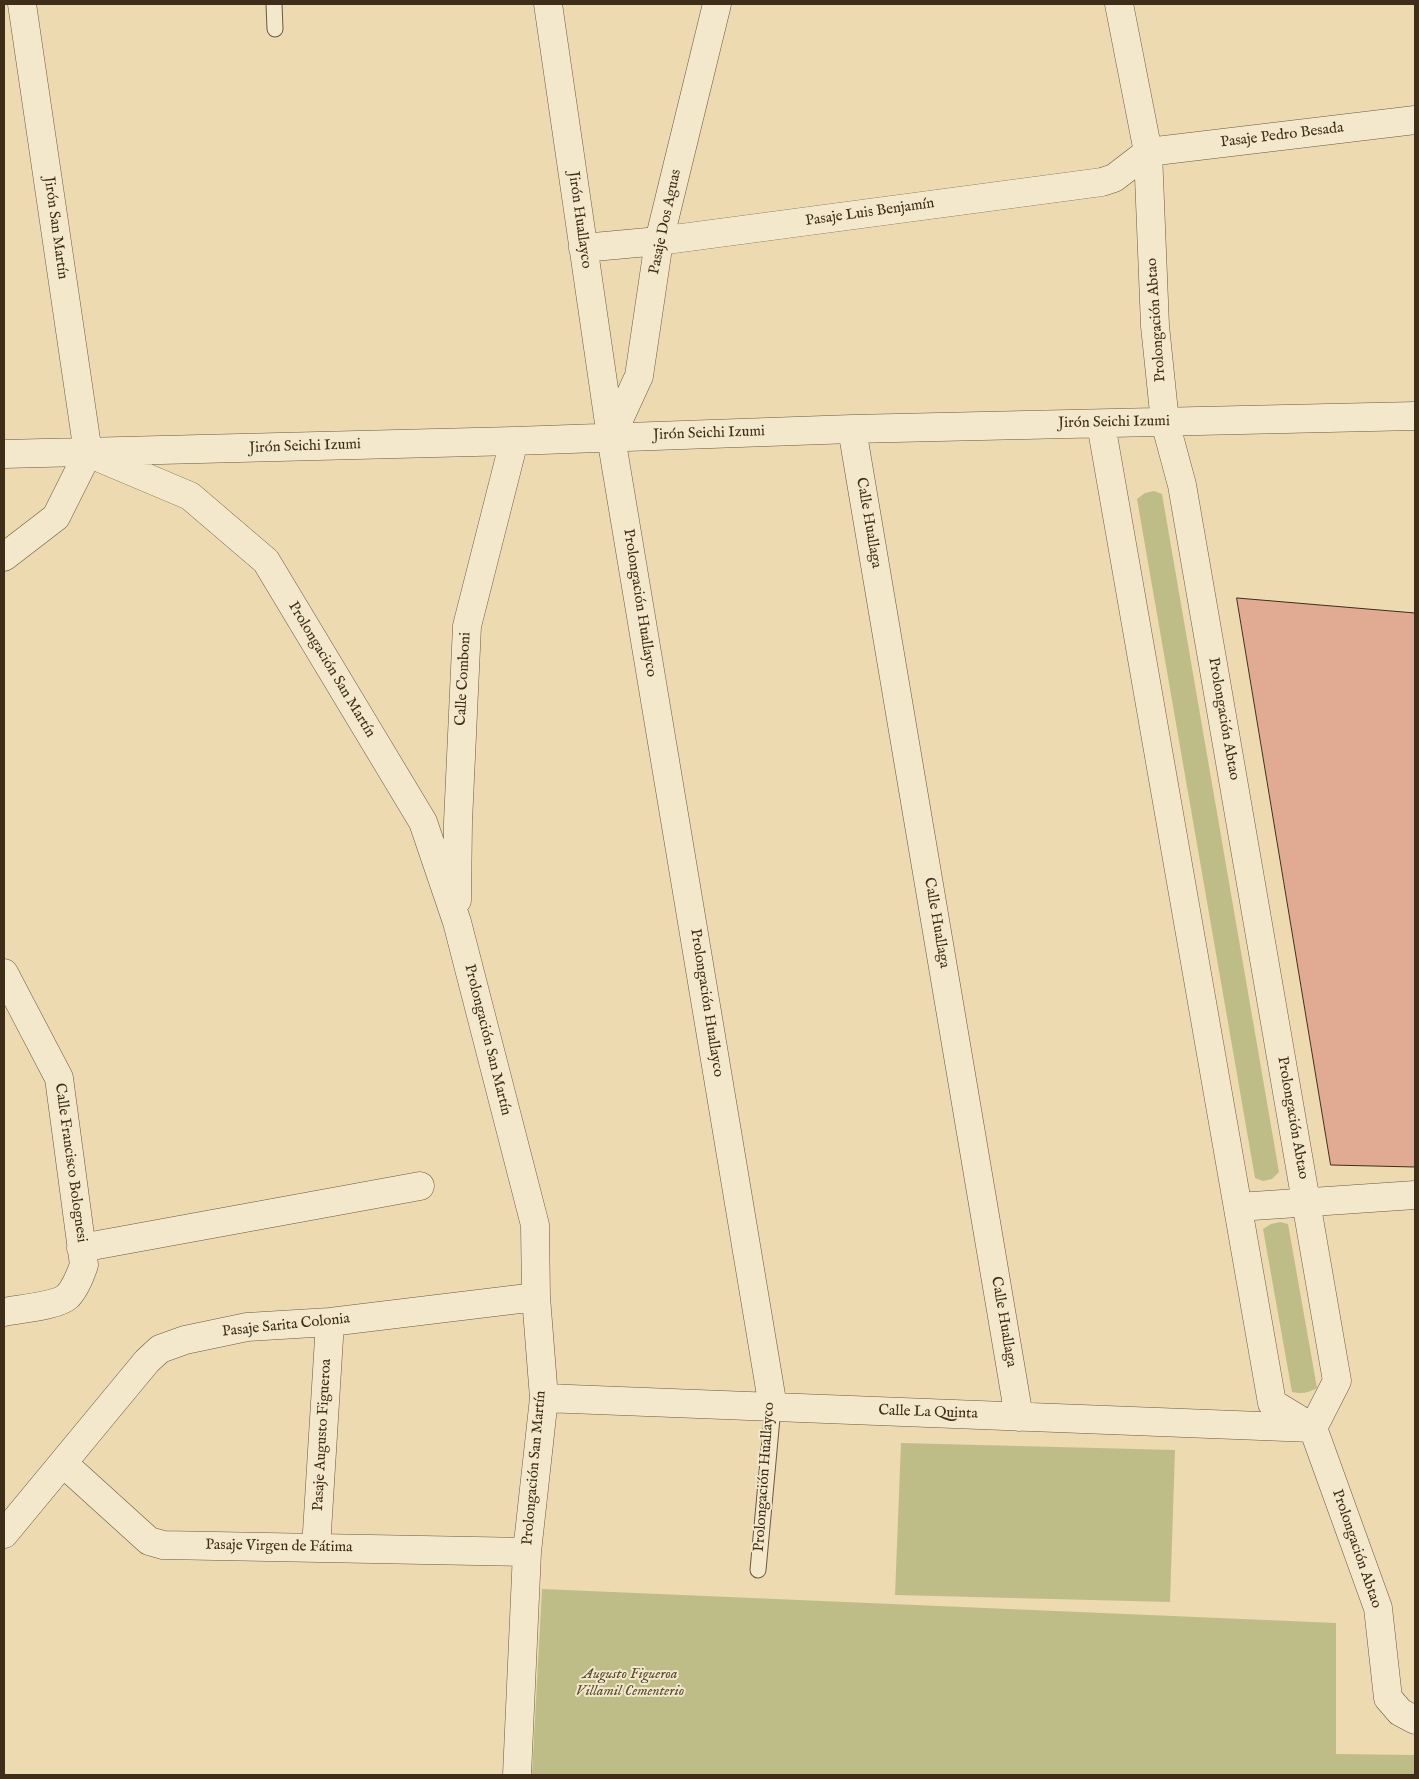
<!DOCTYPE html>
<html>
<head>
<meta charset="utf-8">
<style>
	body { margin:0 }
	#map { position:relative; width:1419px; height:1779px; overflow:hidden; background:#eddab1; font-family:"IM FELL English",serif }
	canvas { display:block }
	.frame { position:absolute; inset:0; border:5px solid #3e2e19; pointer-events:none }
</style>
</head>
<body>
<div id="map">
<canvas width="1419" height="1779"></canvas>
<div class="frame"></div>
</div>
<script>
const c = document.querySelector('canvas').getContext('2d');
c.lineJoin = 'round';
function paint(path, color) {
  c.fillStyle = color;
  c.fill(path, 'evenodd');
}
function strokePath(path, color, width, dash) {
  c.strokeStyle = color;
  c.lineWidth = width;
  c.lineCap = dash ? 'butt' : 'round';
  c.setLineDash(dash || []);
  c.stroke(path);
}
function drawText(font, color, halo, rows, align = 'center') {
  c.font = font + ' "IM FELL English",serif';
  c.lineWidth = 4;
  c.setLineDash([]);
  c.textBaseline = 'middle';
  c.strokeStyle = halo;
  c.fillStyle = color;
  for (const [text, x, y, turn = 0] of rows) {
    c.save();
    c.translate(x, y);
    c.rotate((+turn || 0) * Math.PI / 180);
    c.textAlign = isNaN(turn) ? turn : align;
    if (halo) c.strokeText(text, 0, 0);
    c.fillText(text, 0, 0);
    c.restore();
  }
}
paint(new Path2D(`
	M1154,491l8,3 117,678 -7,7 -9,2 -8,-3 -118,-679 8,-6z
	M1280,1222l8,2 29,164c-9,5 -15,6 -25,4l-29,-163 8,-5z
	M901,1443l274,7 -5,152 -275,-7z
	M542,1589l794,34v131l79,1v20h-883z`), '#bfbd87');
const building = new Path2D(`
	M1237,598l178,15v554l-84,-2z`);
paint(building, '#e1aa92');
strokePath(building, '#3e2e19', 1);
const service = new Path2D(`
	M274,4l1,25
	M758,1570l15,-163`);
const minor = new Path2D(`
	M22,4l66,449
	M548,4l63,433 162,970
	M1119,4l29,148 7,174 10,96 17,63 155,896 -24,47
	M583,248l76,-7 443,-59 12,-4 34,-26 267,-32
	M1101,424l171,979 41,25 65,180 10,90 12,14 15,8
	M852,429l167,988
	M611,437l28,-61 20,-135 58,-237
	M88,453l102,43 76,65 157,261 34,100 78,303 1,72 8,101 -17,154 -10,223
	M4,454l510,-13 338,-12 563,-13
	M4,557l52,-40 32,-64
	M457,900l1,-78 9,-196 47,-185
	M4,973l55,105 25,187c-4,11 -8,22 -16,31 -10,10 -50,13 -64,16
	M1238,1207l177,-12
	M81,1248l339,-62
	M544,1398l768,30
	M63,1463l86,78 14,4 364,7
	M4,1534l143,-173 13,-12 25,-9 62,-13 83,-5 206,-25
	M316,1548l14,-226`);
strokePath(service, '#6a593f', 17);
strokePath(minor, '#6a593f', 29);
strokePath(service, '#f3e7cc', 15);
strokePath(minor, '#f3e7cc', 28);
drawText('15px', '#3e2e19', '#f3e7cc', [
	["Pasaje Pedro Besada",1282,136,-7],
	["Pasaje Luis Benjamín",870,213,-8],
	["Jirón Huallayco",579,220,82],
	["Pasaje Dos Aguas",666,222,-78],
	["Jirón San Martín",55,228,82],
	["Prolongación Abtao",1157,320,-94],
	["Jirón Seichi Izumi",1114,423,-1],
	["Jirón Seichi Izumi",709,434,-2],
	["Jirón Seichi Izumi",305,447,-2],
	["Calle Huallaga",868,523,80],
	["Prolongación Huallayco",639,603,81],
	["Prolongación San Martín",331,670,59],
	["Calle Comboni",464,679,-87],
	["Prolongación Abtao",1223,719,80],
	["Calle Huallaga",936,923,80],
	["Prolongación Huallayco",706,1003,81],
	["Prolongación San Martín",487,1040,76],
	["Prolongación Abtao",1292,1118,80],
	["Calle Francisco Bolognesi",70,1163,82],
	["Calle Huallaga",1003,1322,80],
	["Pasaje Sarita Colonia",286,1326,-6],
	["Calle La Quinta",928,1413,2],
	["Pasaje Augusto Figueroa",323,1435,-87],
	["Prolongación San Martín",535,1468,-85],
	["Prolongación Huallayco",765,1477,-86],
	["Pasaje Virgen de Fátima",279,1547,1],
	["Prolongación Abtao",1356,1549,71]
]);
drawText('italic 15px', '#584b2f', '#f3e7cc', [
	["Augusto Figueroa",630,1675],
	["Villamil Cementerio",630,1692]
]);
</script>
</body>
</html>
